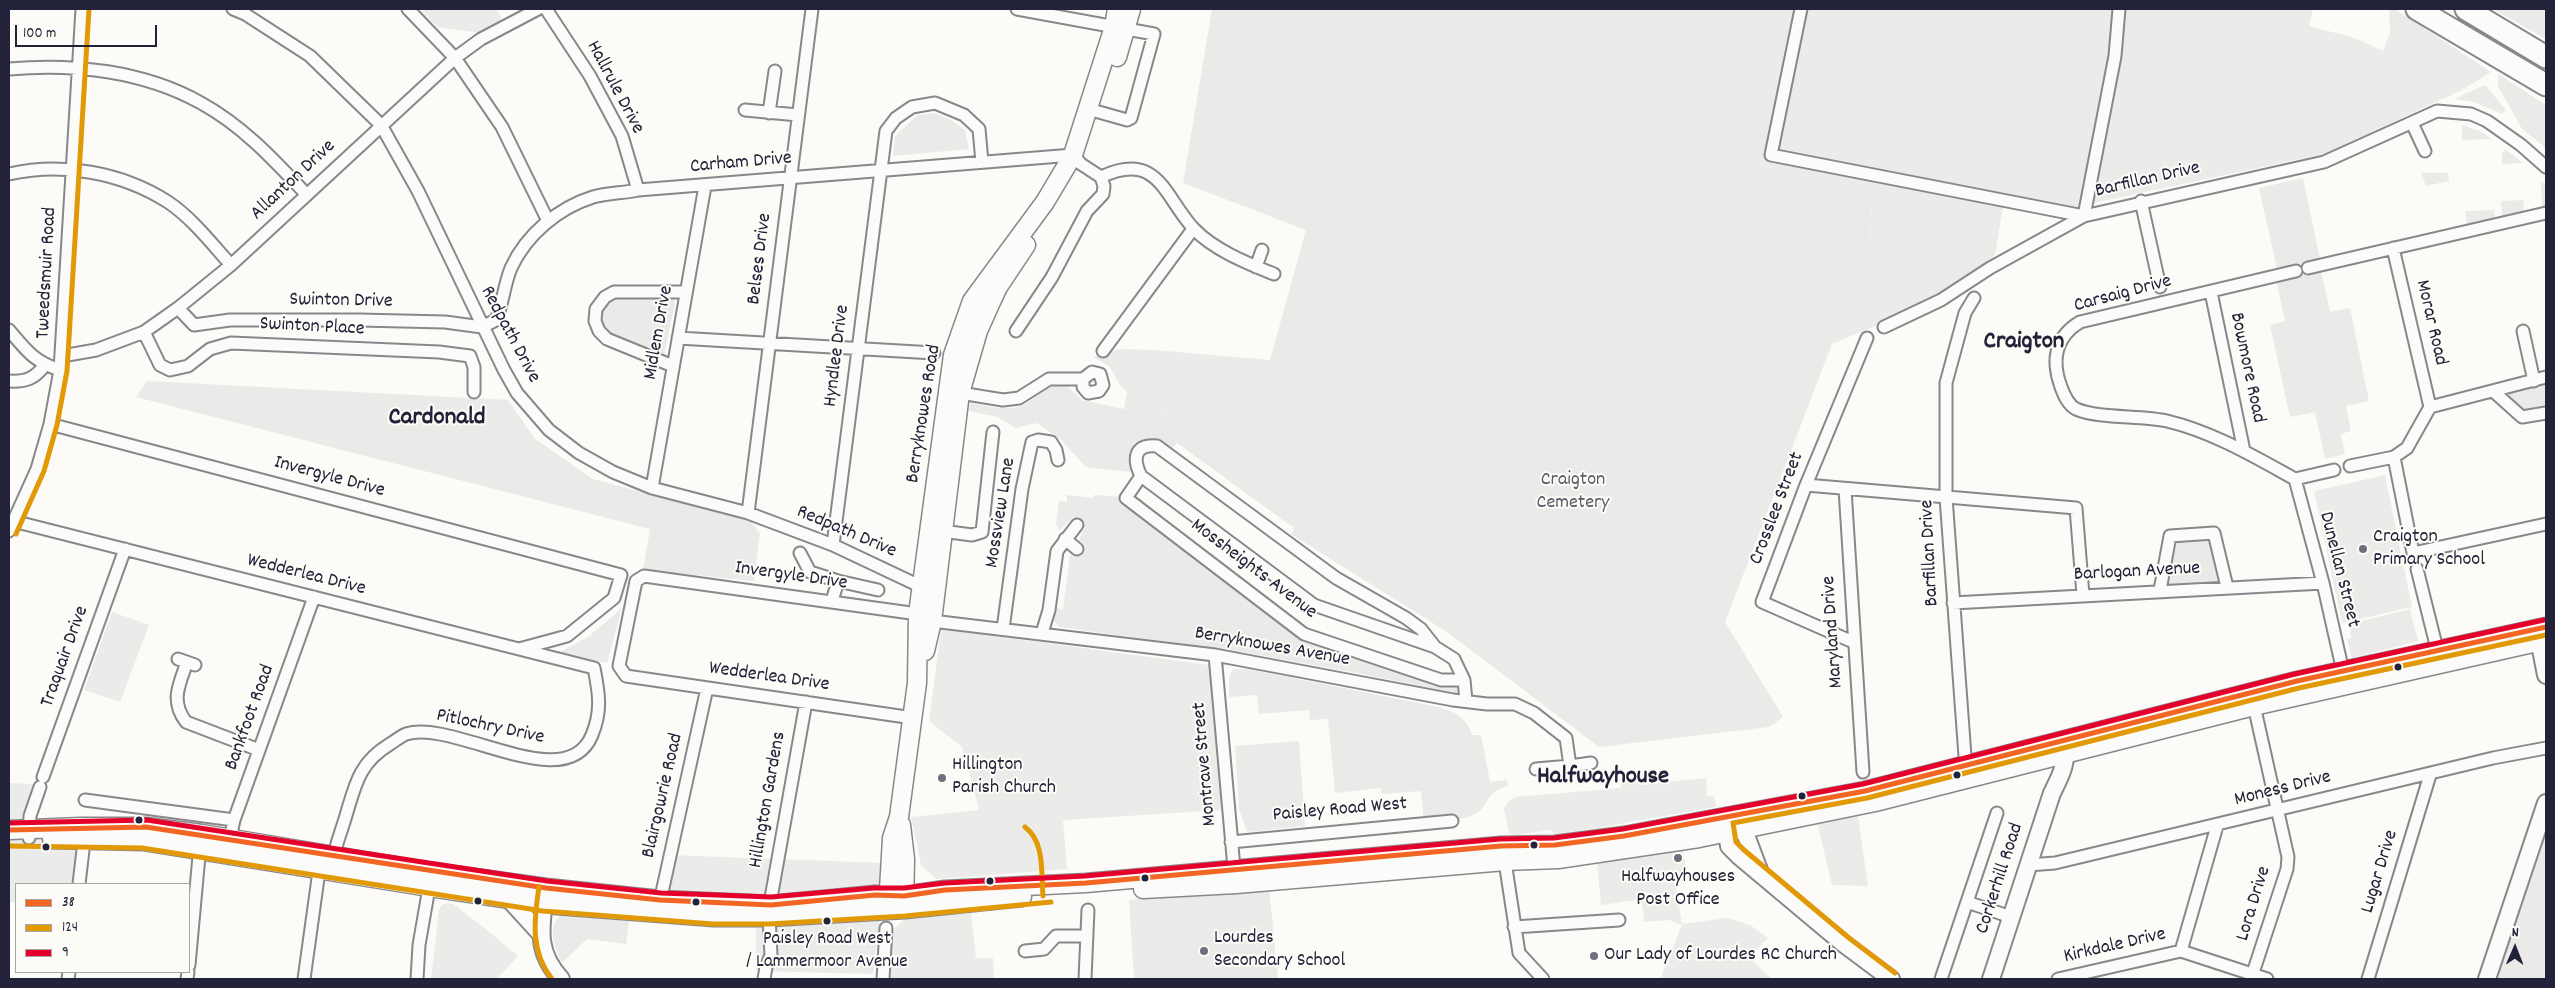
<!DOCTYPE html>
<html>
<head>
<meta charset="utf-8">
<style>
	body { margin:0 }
	#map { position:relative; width:2555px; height:988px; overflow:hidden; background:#fcfbf8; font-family:Dekko,sans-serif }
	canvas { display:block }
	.frame { position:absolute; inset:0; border:10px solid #22223b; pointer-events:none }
	.legend { position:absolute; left:15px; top:883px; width:175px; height:90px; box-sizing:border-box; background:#fdfcf7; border:1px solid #a5a5ac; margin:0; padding:6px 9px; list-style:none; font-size:15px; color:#22223b }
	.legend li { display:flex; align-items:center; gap:10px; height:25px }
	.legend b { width:25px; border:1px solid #a5a5ac }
	.north { position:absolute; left:2490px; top:923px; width:50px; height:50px; -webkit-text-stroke:4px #fdfcf7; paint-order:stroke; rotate:1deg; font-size:14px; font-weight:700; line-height:20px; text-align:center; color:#22223b }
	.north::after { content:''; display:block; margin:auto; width:18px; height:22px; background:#22223b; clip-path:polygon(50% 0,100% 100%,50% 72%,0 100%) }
	.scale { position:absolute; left:15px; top:25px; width:142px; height:22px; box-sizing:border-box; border:2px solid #22223b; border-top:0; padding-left:6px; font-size:15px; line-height:18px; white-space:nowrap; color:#22223b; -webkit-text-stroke:4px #fdfcf7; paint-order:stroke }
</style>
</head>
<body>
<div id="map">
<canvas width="2555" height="988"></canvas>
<div class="frame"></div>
<ul class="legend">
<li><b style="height:6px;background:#f26522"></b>38</li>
<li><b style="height:6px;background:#e29906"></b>124</li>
<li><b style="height:6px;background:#e4002b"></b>9</li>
</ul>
<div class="north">N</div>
<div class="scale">100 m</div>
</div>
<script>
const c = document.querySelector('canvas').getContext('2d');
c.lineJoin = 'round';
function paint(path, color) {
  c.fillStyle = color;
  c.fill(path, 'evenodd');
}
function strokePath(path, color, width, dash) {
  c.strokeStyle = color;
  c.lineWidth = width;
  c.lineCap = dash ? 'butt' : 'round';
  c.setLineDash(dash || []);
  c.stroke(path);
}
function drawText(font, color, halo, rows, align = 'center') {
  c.font = font + ' Dekko,sans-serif';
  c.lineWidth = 4;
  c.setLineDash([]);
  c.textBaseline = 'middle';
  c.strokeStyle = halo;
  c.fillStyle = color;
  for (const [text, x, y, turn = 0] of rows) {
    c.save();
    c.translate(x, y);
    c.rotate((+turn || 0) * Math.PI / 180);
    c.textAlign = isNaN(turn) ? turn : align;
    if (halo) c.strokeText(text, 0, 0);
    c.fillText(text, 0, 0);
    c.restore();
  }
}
paint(new Path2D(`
	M424,9h72l6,10 -21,14 -44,-6 -15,-16z
	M1728,9h585l-4,17 46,12 109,51 -140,65 -226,48 -41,16 -54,-12 -8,49 -40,31 -68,35 -55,23 11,-34 38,-13 -15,-14 7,-91 -181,-43z
	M1119,349l35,1 116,10 95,44 -59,49 11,10 -27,34 -48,-38 23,-36 -21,5 -120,-19 3,-18 -6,-4 -11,-20 -17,-10z
	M2385,475l27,132 -70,16 -28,-132z
	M112,612l37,13 -29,77 -36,-12z
	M941,629l268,36 13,145 -159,10 4,49 -131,10 -15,-14 -10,-48 68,-7 -17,-63 -33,-26z
	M1706,778l1,18h7l2,11 -119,21 -34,5 -9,1 -3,-4 -37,5 -5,-2 -5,-24 3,-6 8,-6 106,-9v-6l17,-2 1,5z
	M9,783l24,1 -12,37 55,27 -3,36h-57v18h-7z
	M1858,816l10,70 -36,-1 -15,-63z
	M1683,850l5,29 -13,3 7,42 45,-6 23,7 18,13 -19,20 23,21h-112l22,-54 -13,-5 -25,2 -2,-23 -41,6 -4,-43z
	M669,855l217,8 -13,111 -117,-3v-75l-79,-3 -15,-3z
	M1269,889l9,90h-144l-5,-79z
	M447,903l6,1 34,26 31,26 -21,23h-66l8,-69 3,-5z
	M971,913l5,45h17l1,21h-104l3,-48 12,-13z`), '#ebebe9');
paint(new Path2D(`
	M1212,9h516l-36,140 181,43 -7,91 15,14 -38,13 -11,34 -107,278 58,95 -14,10 -170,20 -152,-115 -156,-98 3,-6 -117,-85 -6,6c-14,-9 -21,-11 -37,-6l-4,29 -44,-5 -26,-28 -23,-16 -21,5 -18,-11 -29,-6 1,-8c15,2 32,8 47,4 20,-5 21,-22 49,-22l16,15 42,9 120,19 22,-6 -23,37 47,38 26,-34 -10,-10 58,-49 -94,-44 36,-130 -123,-47z
	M2389,9h6l96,63 -27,17 -81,-38 7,-18z
	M2493,9h53v30z
	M2498,74l48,31v43l-24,-19 -24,-43z
	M2485,85l21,25 -4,4 -28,-12 -20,-3z
	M935,113l16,7 14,10 4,19 -76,7 2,-20 23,-21z
	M2462,125l18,6 12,8 -30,1z
	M2505,149l18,14 -21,1v-11z
	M2421,173h27l1,8 -23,5z
	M2303,178l17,81 -43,10 -18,-81z
	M2541,181l5,4v21l-4,1z
	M2524,200l-1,11 -21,5 -1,-15z
	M2494,210l1,8 -28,6 -2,-13z
	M2321,270l9,42 20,-4 19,93 -23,5 5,25 -10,3 4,20 -20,5 -10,-47 -25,5 -20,-92 15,-4 -9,-41z
	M614,297l59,1 2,5 -11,53 -56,-23c-12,-13 -7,-27 6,-36z
	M2546,377v36l-24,4 -29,-26z
	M147,381l361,19 27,39 58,40 158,42 9,13 -6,47 -111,-11 7,-41 -514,-132z
	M1269,431l42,32 -21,28 -42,-32z
	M1067,495l27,3v-3l36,2 176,134 154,54 -1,6 -7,4 -14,-2 -14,-6 -57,-12 -119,-22 -189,-26 -6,-7 3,-12 7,1 7,-54 9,1 7,-9 -7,-8 6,-11 -12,-11 -14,14 -3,-7 3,-23 8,1z
	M2214,533l13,54 -67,3 10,-54z
	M2397,582l6,26 -51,11 -6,-25z
	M622,608l-15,55 -47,-11 28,-15z
	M2410,609l8,32 -66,17 -5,-19 4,-1 -2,-14z
	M1233,669h14l192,38c17,6 27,10 33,28h9l9,47 17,-2 1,6c-25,5 -17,22 -37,30 -14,5 -32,3 -47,6l-3,-31 -39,3 -1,-6 -46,5 -7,-74 -18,1 -1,-10 -50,4 -2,-19 -28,2v-21z
	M1299,741l6,85 -58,6 -8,-23 -4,-63z
	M2546,821v158h-51z
	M1269,889l9,90h-8l-4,-55 -41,3 4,52h-4l-5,-78 -90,6 -1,-7z
	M1204,908l5,71h-61l-4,-67z
	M560,915l69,6 -3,23 -39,-5 -25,24c-8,-16 -15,-34 -2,-48z
	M1694,940l2,37 -21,1 14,-32z`), '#ebeae8');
const street = new Path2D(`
	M233,9l12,5 65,42 71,69 37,66 86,179 13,23 32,37 30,23 34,19 39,16 96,25 85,32 93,44
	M408,9l47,49 47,69 46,94
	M546,9l44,67 32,60 16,54
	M1017,9l137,25 -23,84 -4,2 -39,-11
	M1801,9l-30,146 313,61 31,-160 4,-47
	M9,69c64,-6 135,2 192,34 42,23 74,58 106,92
	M745,110l53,5
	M769,113l6,-42
	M2412,123l13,28
	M9,174c53,-12 112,-2 159,28 24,16 44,42 63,63
	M1101,177c58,-27 63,20 93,52 20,21 53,34 80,45
	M2141,201l19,86
	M2393,248l37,159
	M1256,267l6,-17
	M2308,268l238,-55
	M2211,292l33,159
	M178,308l16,17 36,-5h129l86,2 37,5 14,-7c7,-17 8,-35 15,-52 15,-33 47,-60 82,-71 14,-4 31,-4 45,-7l435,-35 8,9 20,13 3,9 -1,8 -16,17 -35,66 -36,54
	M1884,327l57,-27 49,-32 94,-52 240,-54 113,-51 34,3 16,7 34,24 25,22
	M9,330c17,20 25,32 51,40
	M2523,331l11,50
	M144,332l16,33 10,5 18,-4 22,-17 21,-6 208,9 31,4 4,11v25
	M678,338l256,15
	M1103,351l90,-122
	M62,356l34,-6 48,-18 34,-24 53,-43 224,-207 26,-19 57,-30
	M673,366l-66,-27 -8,-8 -4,-10 1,-12 9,-12 9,-5h72
	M9,381c17,1 25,-2 36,-16
	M2493,391l29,26 24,-4
	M954,392l49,8 16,-2 30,-19h34l9,-7 8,2 3,11 -4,6 -11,2 -5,-6v-8
	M50,424l571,151 -7,23 -47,38 -48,13
	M2394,457l19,96 133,-29
	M2350,466l44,-9 13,-9 23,-41 116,-30
	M1141,476l-15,22 178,136 137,46h23
	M2295,479c-42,-23 -82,-47 -128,-58 -26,-6 -68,-2 -91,-12 -8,-4 -12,-14 -15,-22 -10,-27 -6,-50 19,-65l216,-51
	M2295,479l28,104 21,93
	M2295,479l39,-9
	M1806,485l270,23 7,87
	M652,488l53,-302
	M1845,489l18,283
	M748,513l64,-504
	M9,520l585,148c5,25 8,43 -2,67 -26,63 -137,-16 -186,-1 -5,2 -11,7 -16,10 -33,20 -35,43 -46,78 -4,13 -10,27 -11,41
	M9,531l28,-62 13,-45 10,-54 22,-361
	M942,531l30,4 10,-3 11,-100
	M1065,539l12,10
	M833,545l53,-414 10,-13 16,-11 23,-4 29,12 15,14 3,33
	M800,553l10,19 28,9 -6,20
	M2417,569l20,80
	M838,581l40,9
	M2160,590l10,-54 44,-3 13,54
	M1953,603l370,-20
	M1003,629l19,-140 10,-47 6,-2 13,2 5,8 2,10
	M1042,633l7,-23 8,-59 20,-26
	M1853,642l-91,-40 44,-117 61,-147
	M1435,647l-14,-18 -15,-11 -70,-40 -179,-132c-22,-2 -25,12 -16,30l173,129 121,42 19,12 10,21 2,21
	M1215,655l19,213
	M178,659l17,6
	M187,662c-8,23 -17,39 -1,60l73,28
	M913,718l-287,-42 -7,-10 17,-85 8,-5 274,38 14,7 283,34 238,45 34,4h28l19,9 32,25 4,28 -34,3
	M1570,766l21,-3
	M1966,770l-20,-273v-114l19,-70 9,-15
	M43,777l82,-228
	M85,800l149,20
	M29,838l1,-22 10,-29
	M1231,842l221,-21
	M229,844l5,-24 80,-223
	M1504,855l15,98 24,26
	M2028,865l27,-2 438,-105 53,-10
	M79,884l6,-51
	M1967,902l44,15
	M659,906l48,-218
	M1514,927l105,-7
	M1025,951l19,-2 12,-13h31
	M2181,951l36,-125
	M189,965l11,-120
	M68,979l1,-7
	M187,979l1,-7
	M304,979l16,-115
	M417,979l2,-34 11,-63
	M764,979l2,-12 5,-12 -2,-38 2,-19 35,-196
	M883,979l3,-51
	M1085,979l3,-69
	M1941,979l56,-166
	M2058,979l123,-28 86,28
	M2251,979l36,-110 1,-12 -35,-156
	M2368,979l62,-204`);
const secondary = new Path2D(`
	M2537,629l9,46
	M1741,816l3,14 15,40
	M1725,821l4,25 10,10 105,88 47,35
	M545,892c-4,35 -10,59 16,87
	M508,898l32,35
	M1991,979l61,-186c9,-18 16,-30 12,-51
	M2487,979l59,-176`);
const primary = new Path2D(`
	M1117,57l14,-48
	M925,651l7,-30 28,-228 18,-62 12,-27 8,-17 28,-42
	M901,825l4,34 -1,47
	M9,830l72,-3h65l56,7 229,38 115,16 114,12 111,5 104,-10 29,1 41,-6 141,-7 415,-37 54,-1 69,-9 241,-45 432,-110 249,-54
	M52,839l91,2 286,46 115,17 170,13h55l136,-8 117,-12
	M1143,889l93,-5 269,-23 53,-2 141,-21 176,-36 379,-96 292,-66
	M888,907l4,-69 7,-21 18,-134 1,-69 35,-259 19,-54 73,-99 28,-47 41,-128 3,-18`);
const highway = new Path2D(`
	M2417,9l129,76
	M2466,9l80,48`);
strokePath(street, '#88888c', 15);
strokePath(secondary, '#88888c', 20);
strokePath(primary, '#88888c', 21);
strokePath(highway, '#88888c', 25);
strokePath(street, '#fbfbf9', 11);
strokePath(secondary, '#fbfbf9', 16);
strokePath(primary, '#fbfbf9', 18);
strokePath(highway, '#fbfbf9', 21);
strokePath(new Path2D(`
	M9,830l137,-3 400,61 114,12 111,5 104,-10 29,1 41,-6 141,-7 415,-37 54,-1 69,-9 241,-45 432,-110 249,-54`), '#f26522', 5);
strokePath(new Path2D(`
	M16,534l28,-63 13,-46 10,-54 22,-362
	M1025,827c20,15 16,45 18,69
	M9,846l133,2 401,63 170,13h56l136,-8 146,-14
	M539,887c-5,33 -9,64 13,92
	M1895,973l-46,-35 -105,-88 -8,-8 -3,-19 134,-25 432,-110 247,-53`), '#e29906', 5);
strokePath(new Path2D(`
	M9,823l138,-3 400,61 114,12 110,4 103,-9h30l41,-5 140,-7 415,-37 54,-1 69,-9 240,-45 432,-110 249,-54`), '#e4002b', 5);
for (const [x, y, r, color] of [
	[2363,549,5,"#6e6e7d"],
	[2398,667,4.5,"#22223b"],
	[1957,775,4.5,"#22223b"],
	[942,778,5,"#6e6e7d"],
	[1802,796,4.5,"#22223b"],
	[139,820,4.5,"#22223b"],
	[1534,845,4.5,"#22223b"],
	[46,847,4.5,"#22223b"],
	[1678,858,5,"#6e6e7d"],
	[1145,878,4.5,"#22223b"],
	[990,881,4.5,"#22223b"],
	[478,901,4.5,"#22223b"],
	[696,902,4.5,"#22223b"],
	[827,921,4.5,"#22223b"],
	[1204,951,5,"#6e6e7d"],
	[1594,956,5,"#6e6e7d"]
]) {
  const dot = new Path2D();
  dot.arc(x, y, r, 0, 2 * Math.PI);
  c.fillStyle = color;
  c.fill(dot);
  strokePath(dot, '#fdfcf7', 2);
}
drawText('19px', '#22223b', '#fdfcf7', [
	["Paisley Road West",827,940],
	["/ Lammermoor Avenue",827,963]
]);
drawText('20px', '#22223b', '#fdfcf7', [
	["Hallrule Drive",614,88,62],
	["Carham Drive",741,164,-5],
	["Allanton Drive",294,181,-43],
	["Barfillan Drive",2148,181,-13],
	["Belses Drive",761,259,-83],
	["Tweedsmuir Road",48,273,-87],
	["Carsaig Drive",2123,295,-15],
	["Swinton Drive",341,302,1],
	["Morar Road",2430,323,77],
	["Swinton Place",312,328,3],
	["Midlem Drive",660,333,-80],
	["Redpath Drive",509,335,62],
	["Hyndlee Drive",838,356,-83],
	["Bowmore Road",2246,368,78],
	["Berryknowes Road",925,414,-81],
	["Invergyle Drive",329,478,15],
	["Crosslee Street",1778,509,-69],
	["Mossview Lane",1002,513,-81],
	["Redpath Drive",846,533,23],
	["Barfillan Drive",1931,553,-93],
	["Mossheights Avenue",1253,570,37],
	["Dunellan Street",2338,570,76],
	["Barlogan Avenue",2137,573,-3],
	["Wedderlea Drive",306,576,14],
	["Invergyle Drive",791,577,8],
	["Maryland Drive",1834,632,-94],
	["Berryknowes Avenue",1272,648,10],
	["Traquair Drive",66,657,-70],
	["Wedderlea Drive",769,678,8],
	["Bankfoot Road",251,718,-70],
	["Pitlochry Drive",490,728,12],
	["Montrave Street",1206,764,-95],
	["Moness Drive",2283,790,-14],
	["Blairgowrie Road",664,796,-77],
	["Hillington Gardens",769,800,-80],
	["Paisley Road West",1340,811,-5],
	["Lugar Drive",2381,872,-73],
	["Corkerhill Road",2001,879,-72],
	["Lora Drive",2255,904,-73],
	["Kirkdale Drive",2115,947,-13]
]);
drawText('20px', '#5a5a6b', '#fdfcf7', [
	["Craigton",1573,481],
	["Cemetery",1573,504]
]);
drawText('20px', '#22223b', '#fdfcf7', [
	["Craigton",2373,538],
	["Primary School",2373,561],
	["Hillington",952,766],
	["Parish Church",952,789],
	["Halfwayhouses",1678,878,"center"],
	["Post Office",1678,901,"center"],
	["Lourdes",1214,939],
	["Secondary School",1214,962],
	["Our Lady of Lourdes RC Church",1604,956]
], 'left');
drawText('bold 25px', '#22223b', '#fdfcf7', [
	["Craigton",2024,344],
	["Cardonald",437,420],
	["Halfwayhouse",1603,779]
]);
</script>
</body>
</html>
